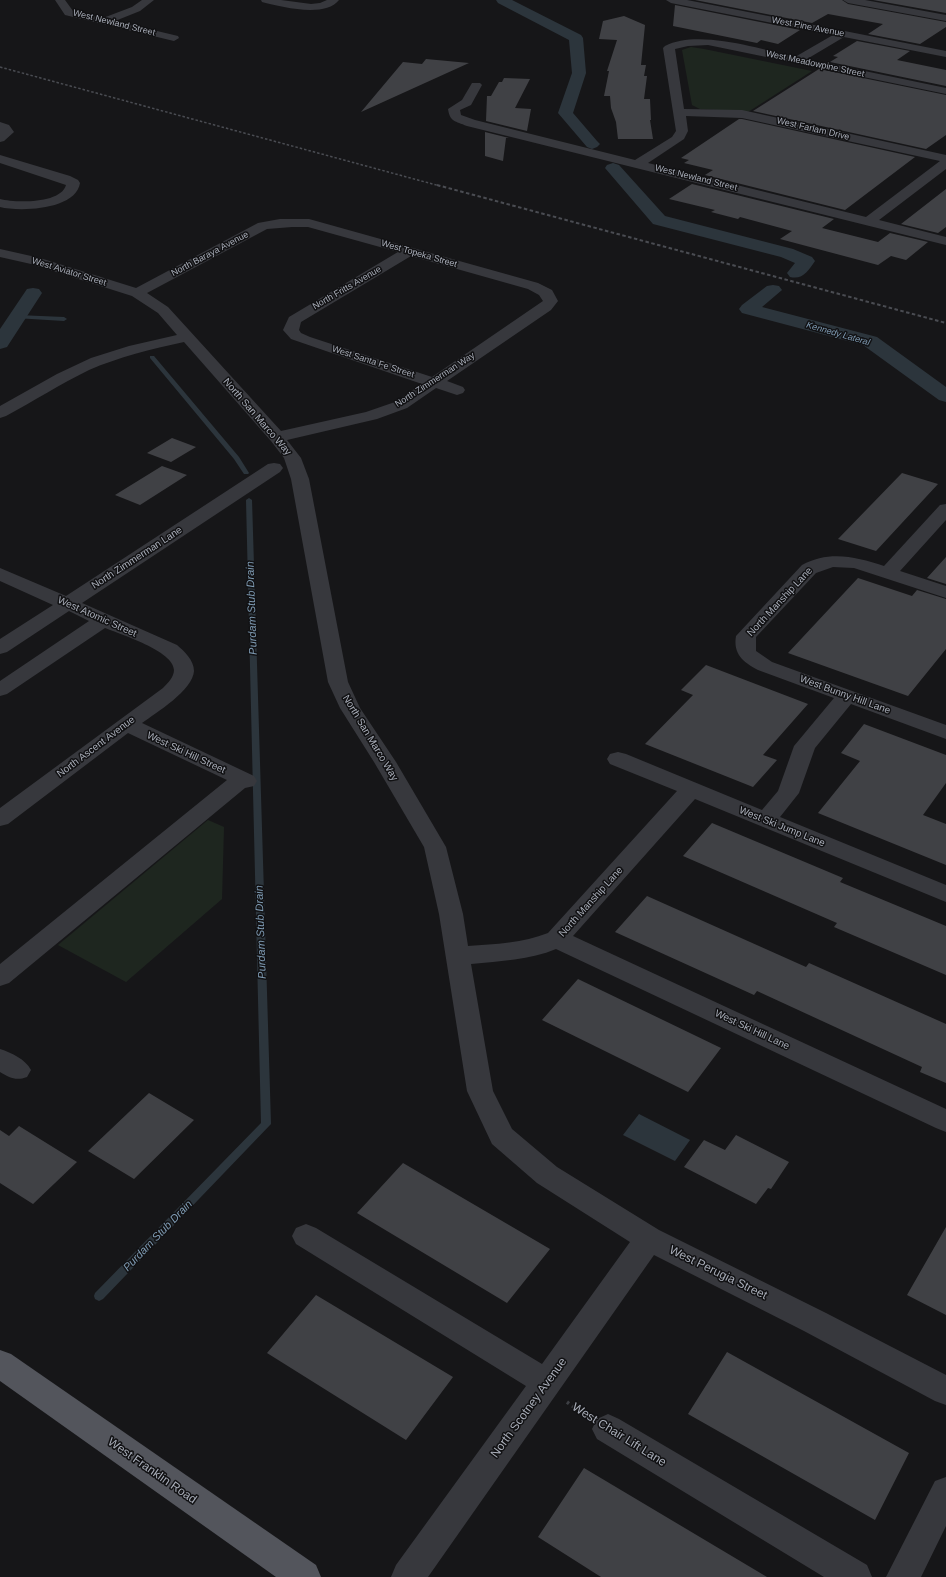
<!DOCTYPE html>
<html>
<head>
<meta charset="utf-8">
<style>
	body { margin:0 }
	canvas { display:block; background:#161618 }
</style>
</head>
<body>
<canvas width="946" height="1577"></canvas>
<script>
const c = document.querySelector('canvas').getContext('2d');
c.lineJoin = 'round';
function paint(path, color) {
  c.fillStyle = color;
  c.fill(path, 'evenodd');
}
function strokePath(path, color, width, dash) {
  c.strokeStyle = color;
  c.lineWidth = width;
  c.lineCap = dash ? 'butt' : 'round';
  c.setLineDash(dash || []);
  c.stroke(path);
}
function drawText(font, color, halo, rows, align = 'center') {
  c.font = font + ' Helvetica,sans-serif';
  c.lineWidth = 3;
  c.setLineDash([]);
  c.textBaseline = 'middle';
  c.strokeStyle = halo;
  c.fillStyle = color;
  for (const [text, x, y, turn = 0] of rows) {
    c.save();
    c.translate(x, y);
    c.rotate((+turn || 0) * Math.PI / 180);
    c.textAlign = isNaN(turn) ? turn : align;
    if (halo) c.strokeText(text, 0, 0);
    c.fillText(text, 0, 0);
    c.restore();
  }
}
paint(new Path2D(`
	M691,47l13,2 108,22 -64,41 -48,-3 -8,-4 -10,-55z
	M208,820l16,7 -2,72 -96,83 -68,-37z`), '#1e261f');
paint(new Path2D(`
	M639,1114l51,26 -15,21 -52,-26z`), '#2c353c');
paint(new Path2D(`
	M17,315l47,2 3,2 -3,2 -49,-3v-2z
	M150,356h4l85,101 10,16 -1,1h-4l-10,-15 -84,-101z
	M249,498l3,2 19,624 -168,175 -4,2 -4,-2 -1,-3 1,-3 166,-170 -15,-623z`), '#2c353c');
paint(new Path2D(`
	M496,0h16l69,35 2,3 3,35 -13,40 24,28 3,3 -3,3 -5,2 -5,-2 -29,-34 14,-40 -3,-33 -71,-37z
	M613,163l6,2 46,51 128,33 19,8 3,4c-7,10 -12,19 -25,16l-3,-4 8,-10 -14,-6 -128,-33 -48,-56 2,-3z
	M773,285l6,1 3,4 -20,17 115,30 69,50v15l-7,-2 -76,-55 -121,-32 -3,-4 3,-4 25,-19z
	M33,288l6,1 3,4 -35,54 -7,2v-20l27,-40z`), '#2c353c');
paint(new Path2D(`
	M695,0h147l6,4 98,18v5l-26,17 -52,-10 15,-10 -55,-10 -16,9z
	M873,0h73v13z
	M675,5l125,25 -22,14 -17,-4 -4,3 -84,-17z
	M624,16l21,9 -4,40h5l-2,11h3l-3,23h6l1,21h-1l3,19h-35l-2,-17 -5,-14 -1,-12h-6l5,-25h-2l10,-31 -18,-1 4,-18z
	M857,41l53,10 -13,9 49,10v16l-116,-24 8,-5 -5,-1z
	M426,59l43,4 -108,49 42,-50 19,2z
	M819,69l127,26v40l-20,14 -173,-38z
	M504,78l26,1 -15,29 16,1 -4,22 -41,-10 1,-25h4l8,-14h3z
	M739,119h3l173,38 -70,53 -140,-35 8,-5 -29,-7 5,-3 -8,-2z
	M485,132l24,6h-3l-3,23 -18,-5z
	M692,184l142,35 -12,9 56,14 12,-9 38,9 -22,18 -15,-4 -13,9 -98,-26 12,-8 -52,-14 -2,2 -27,-7 4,-2 -46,-11z
	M946,189v38l-8,6 -37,-9z
	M172,438l24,9 -25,15 -24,-9z
	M162,466l25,9 -47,30 -25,-10z
	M902,473l36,11 -62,67 -38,-12z
	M946,557v27l-19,-6z
	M858,578l54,18 5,-6 29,9v50l-38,47 -120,-43z
	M706,665l102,39 -45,51 14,5 -24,27 -108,-43 48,-49 -12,-5z
	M864,724l82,31v28l-23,32 23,9v41l-128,-52 42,-52 -19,-8z
	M712,823l131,55 -3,4 106,44v49l-112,-48 3,-4 -154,-67z
	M647,896l159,71 3,-4 137,61v59l-26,-11 2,-5 -165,-76 -3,4 -139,-63z
	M578,979l143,69 -33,44 -146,-72z
	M149,1093l45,27 -60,59 -46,-28z
	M19,1126l58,36 -44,42 -33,-21v-53l9,6z
	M736,1135l53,27 -18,27 -3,-1 -12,16 -72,-37 20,-27 21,10z
	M403,1163l147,86 -43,54 -150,-90z
	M946,1227v88l-39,-20z
	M316,1295l137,82 -47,63 -139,-87z
	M727,1352l182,101 -34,67 -187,-106z
	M584,1468l183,109h-166l-63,-40z`), '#404145');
strokePath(new Path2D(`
	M567,1402l17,13`), '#3d3f44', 3.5, [2.5, 4]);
paint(new Path2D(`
	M55,0h10l8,11 30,7 29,-11 10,-7h12l-14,11 -25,10 63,15 1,2 -5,3 -109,-26z
	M261,0h20l30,4 9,-1 7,-3h12c-14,18 -57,7 -77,2z
	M666,0h21l259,51v6l-102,-20 -37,22 139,29v6l-238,-49 -20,1 -13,3 9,60 58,1 204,45v14l-67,51 67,17v8l-479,-119c-12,-5 -17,-4 -19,-17l14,-9 10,-17h8l2,2 -11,20 -11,5 1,5 14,5 160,40 37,-23 4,-6 -13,-83 2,-2c34,-17 94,3 130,11l38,-22 -162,-32zM686,116l56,2 198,43 -74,56 -218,-54 36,-24 4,-8z
	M843,0h22l81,15v6l-98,-18z
	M0,122l9,3 5,7 -10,9 -4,1z
	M0,155l70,21 8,4 2,3c-4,27 -60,29 -80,24v-8c15,4 61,5 66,-14l-66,-22z
	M280,219h29l229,64 14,7 6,11 -7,9 -104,71 16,6 2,3 -2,3 -6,2 -21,-7 -29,20 -30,11 -90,21 14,18 8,21 39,203 12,26 36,54 50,85 17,67 5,32c28,-2 55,-3 80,-13l129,-142 -67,-27 -3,-5 3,-5 8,-2 8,2 136,56 16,-19 16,-45 40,-48 -76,-28c-15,-8 -25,-16 -22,-34l66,-71c28,-15 54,-8 82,1l56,-61 6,-1v16l-46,51 46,15v12l-92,-30 -21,-1 -17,6 -60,64v14l16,11 174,63v14l-95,-35 -36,44 -16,45 -19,24 166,68v17l-251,-103 -122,137 373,173v23l-10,-4 -380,-179c-26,11 -56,12 -85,15l22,127 19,38 45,38 102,63 167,83 120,62v30l-11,-4 -131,-70 -150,-76 -226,322h-37l5,-12 130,-179 -230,-142 -4,-8 4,-8 10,-4 10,4 226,136 88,-122 -93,-59 -45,-39 -25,-53 -28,-177 -15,-67 -50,-85 -34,-54 -12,-26 -37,-203 -7,-21 -13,-17 -87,-99c-33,7 -65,15 -95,28 -29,14 -55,31 -83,46l-6,2v-12l57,-32 34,-16 38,-12 48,-11 -19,-22 -26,-17 -101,-32 -31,-7v-8l40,9 96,30 122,-65zM292,227h16l90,25 -109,65 -6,13 8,9 131,45 -27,18 -29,10 -85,19 -113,-124 -21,-14 120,-64zM411,256l117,33 11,6 4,6 -111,76 -122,-40 -9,-4 -2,-3 2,-8z
	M274,463l6,1 3,4 -3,4 -198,131 95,42c7,6 17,15 17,26 -1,19 -38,42 -52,52l112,53 3,5 -3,5 -9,2 -236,195 -9,3v-22l227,-184 -99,-47 -120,91 -8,2v-18l163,-120c5,-5 11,-11 11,-18 0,-19 -54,-36 -69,-42l-98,66 -7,2v-15l89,-60 -20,-10 -62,41 -7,2v-15l53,-34 -53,-24v-13l66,28 202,-132z
	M0,1049c12,4 25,10 31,21l-4,7c-11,4 -17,1 -27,-5z
	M608,1414l11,5 248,146 5,12h-48l-227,-138 -5,-10 5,-10z
	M946,1477v49l-25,51h-35l49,-96z`), '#37383d');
paint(new Path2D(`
	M0,1350l11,4 305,211 5,12h-45l-276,-196z`), '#53555c');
strokePath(new Path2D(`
	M0,67l440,119`), '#4a4c52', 1.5, [2.5, 2]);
strokePath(new Path2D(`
	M437,185l509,138`), '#4a4c52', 2, [3.5, 2.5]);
drawText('9px', '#a8adb8', '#111113', [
	["West Newland Street",114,23,14],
	["West Pine Avenue",808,27,11],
	["West Meadowpine Street",815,64,12],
	["West Farlam Drive",813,129,13],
	["West Newland Street",696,178,14],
	["North Baraya Avenue",210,254,-28],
	["West Topeka Street",419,254,16],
	["West Aviator Street",69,272,17],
	["North Fritts Avenue",347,288,-30],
	["West Santa Fe Street",373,362,18],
	["North Zimmerman Way",435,380,-33]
]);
drawText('italic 9px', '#7f9bb3', '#111113', [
	["Kennedy Lateral",838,334,16]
]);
drawText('10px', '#a8adb8', '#111113', [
	["North San Marco Way",257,417,49],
	["North Zimmerman Lane",137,558,-33],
	["North Manship Lane",780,602,-47],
	["West Atomic Street",97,617,24],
	["West Bunny Hill Lane",845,695,20],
	["North San Marco Way",370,738,59],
	["North Ascent Avenue",96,747,-37],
	["West Ski Hill Street",186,753,25],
	["West Ski Jump Lane",782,827,22],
	["North Manship Lane",591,902,-48],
	["West Ski Hill Lane",752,1030,25]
]);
drawText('italic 11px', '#7f9bb3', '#111113', [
	["Purdam Stub Drain",252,608,-92],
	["Purdam Stub Drain",261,932,-92],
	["Purdam Stub Drain",158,1236,-46]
]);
drawText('12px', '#a8adb8', '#111113', [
	["West Perugia Street",718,1273,26],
	["North Scotney Avenue",529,1408,-54],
	["West Chair Lift Lane",619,1435,32],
	["West Franklin Road",152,1471,35]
]);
</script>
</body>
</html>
